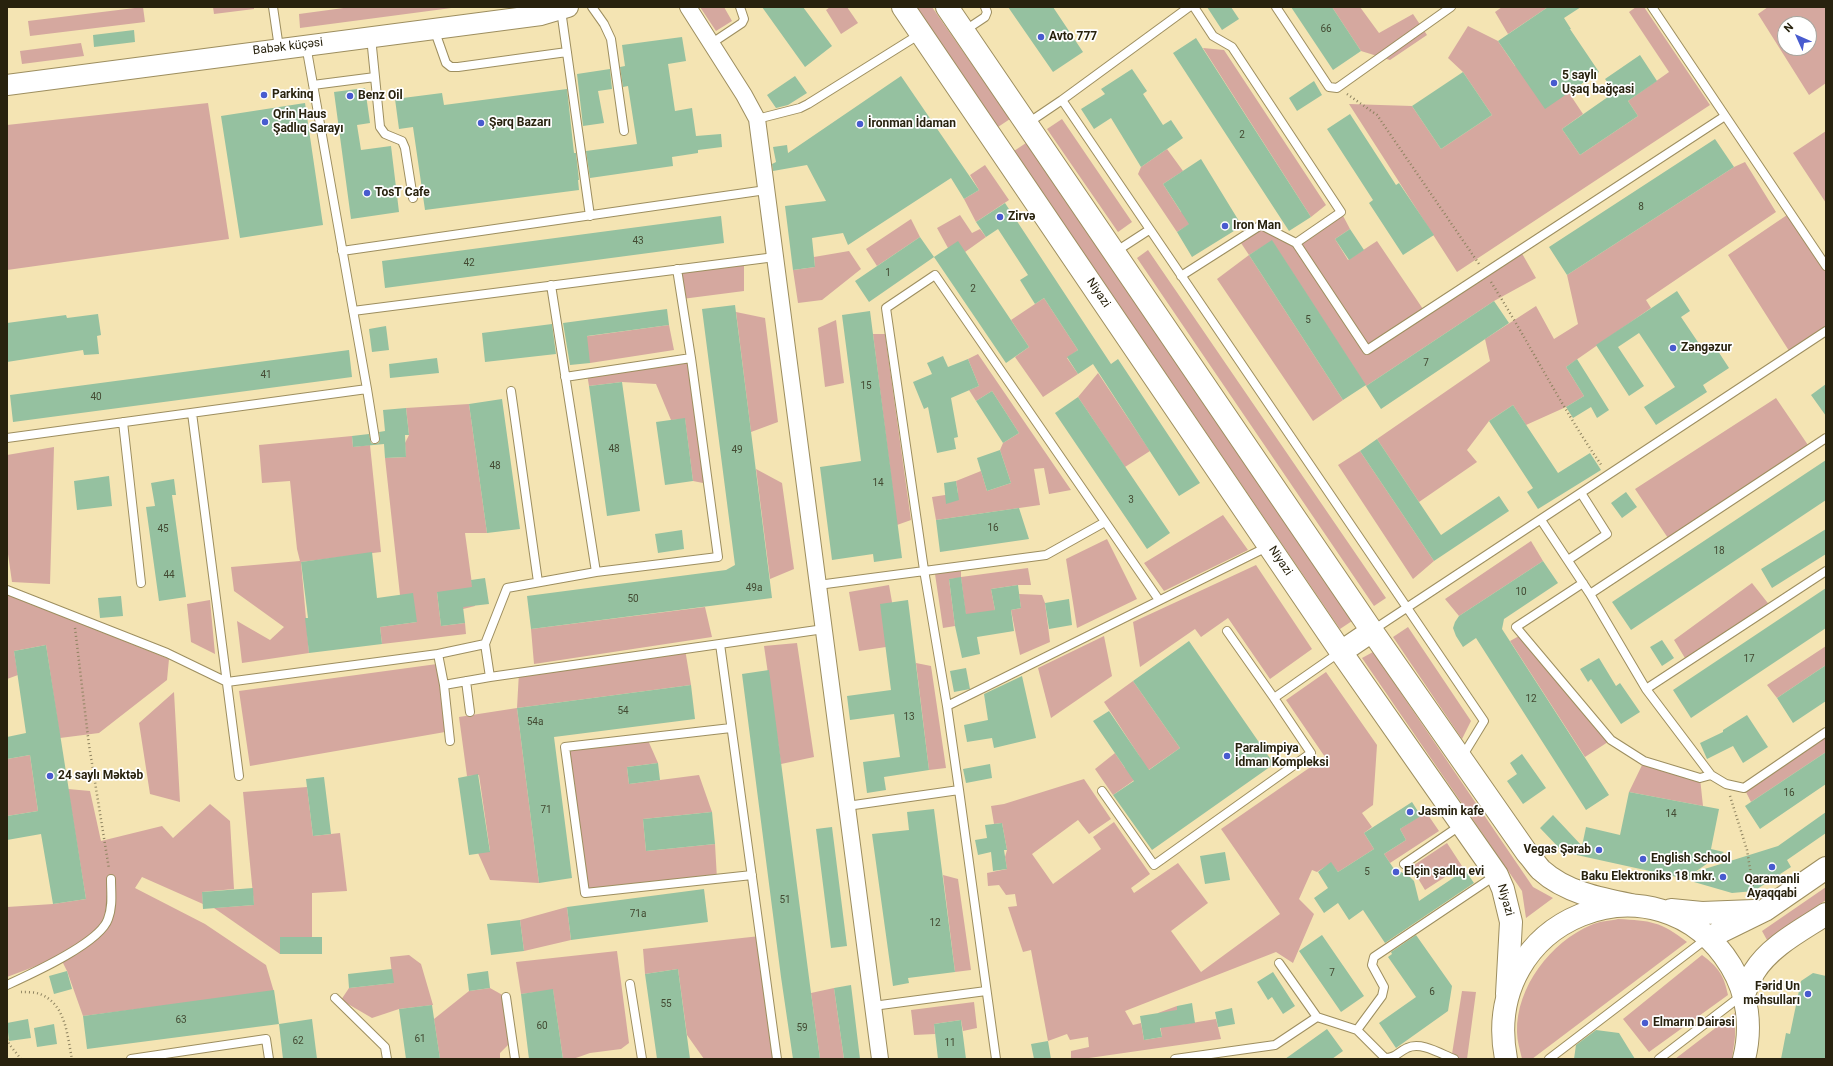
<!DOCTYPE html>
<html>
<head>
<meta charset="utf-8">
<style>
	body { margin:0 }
	#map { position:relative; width:1833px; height:1066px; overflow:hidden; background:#f4e4b3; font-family:Roboto,sans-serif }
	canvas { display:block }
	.frame { position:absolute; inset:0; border:8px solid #28220e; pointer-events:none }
	.north { position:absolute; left:1777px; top:16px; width:40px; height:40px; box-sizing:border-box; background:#fff; border:1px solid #a9a79f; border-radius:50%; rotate:315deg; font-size:11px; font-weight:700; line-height:16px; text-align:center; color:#28220e }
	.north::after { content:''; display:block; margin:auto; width:14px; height:18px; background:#485bcf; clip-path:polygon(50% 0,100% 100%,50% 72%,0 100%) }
</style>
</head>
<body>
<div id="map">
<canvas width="1833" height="1066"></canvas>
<div class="frame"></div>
<div class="north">N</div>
</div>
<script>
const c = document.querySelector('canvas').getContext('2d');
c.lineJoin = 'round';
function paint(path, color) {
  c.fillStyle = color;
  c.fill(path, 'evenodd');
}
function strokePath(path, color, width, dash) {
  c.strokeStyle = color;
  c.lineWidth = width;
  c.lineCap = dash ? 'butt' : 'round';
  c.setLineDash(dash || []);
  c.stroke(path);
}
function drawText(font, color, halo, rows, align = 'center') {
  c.font = font + ' Roboto,sans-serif';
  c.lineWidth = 3.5;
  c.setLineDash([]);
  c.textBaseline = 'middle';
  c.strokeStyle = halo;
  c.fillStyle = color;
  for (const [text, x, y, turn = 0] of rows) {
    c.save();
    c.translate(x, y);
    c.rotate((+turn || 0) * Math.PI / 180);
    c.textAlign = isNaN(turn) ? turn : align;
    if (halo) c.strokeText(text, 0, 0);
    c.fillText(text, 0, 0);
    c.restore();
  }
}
paint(new Path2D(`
	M143,7l2,15 -115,14 -2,-15z
	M213,7h41v2l-40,5z
	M351,7h108l-159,21 -1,-14z
	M700,7h24l8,14 -16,10z
	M830,7h17l11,16 -17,11 -15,-24z
	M916,7h16l78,112 -12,8z
	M1332,7h28l19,26 34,-19 14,21 -37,25 -29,-9z
	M1502,7h46l-40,27 -13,-22z
	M1636,7h8l66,98 -253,167 -108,-168 63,2 29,43 51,-34 -29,-43 -15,-14 20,-32 30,15 17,25 21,-14 33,41 14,21 -21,15 18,26 58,-39 -10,-15 41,-29 -40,-60z
	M1768,7h58v76l-17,12 -51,-81zM1785,24h24v24h-24z
	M81,43l3,13 -62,8 -2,-13z
	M1203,48l21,2 102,155 -15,12z
	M208,103l21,136 -222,31v-145z
	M1062,119l70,103 -14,10 -71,-103z
	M1826,131v72l-33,-50z
	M1026,143l326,478 -12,8 -326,-478z
	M1167,149l16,22 -20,13 18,28 21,-14 7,14 -32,20 -39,-58 3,-7z
	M1745,162l31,50 -130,88 5,8 -85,59 18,29 -18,11 -40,18 -13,-20 -24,16 -22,29 10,12 -58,40 -42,-63 113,-78 -5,-22 51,-33 18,33 24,-15 -11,-49 167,-108z
	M985,165l24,35 -33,22 -12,-23 15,-9 -9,-15z
	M1341,212l9,17 -15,10 13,21 29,-19 48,71 95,-62 16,28 -42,23 -128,85 -94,-145 -23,14 94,145 -30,21 -96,-142 32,-24 -10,-15 22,-15 35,18z
	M1790,213l36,53v65l-35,23 -63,-99z
	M960,215l12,18 8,-4 6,8 -21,15 -17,-4 -11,-20z
	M911,219l9,18 -43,29 -11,-17z
	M1148,250l238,348 -12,8 -237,-348z
	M849,251l12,18 -39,31 -24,3 -5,-33 22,-3 -1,-10z
	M744,261v30l-62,8 -5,-30z
	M1044,298l34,52 -11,8 11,16 -35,23 -28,-40 14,-10 -18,-27z
	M736,312l29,6 13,104 -27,10z
	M836,320l8,63 -19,4 -7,-59z
	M669,325l5,25 -84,13 -23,-24z
	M873,334h12l26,186 -14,5z
	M978,354l93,136 -22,4 -5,-26 -10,1 6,36 -104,15 -4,-23 26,-4 -2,-12 25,-10 6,20 24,-8 -11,-33 3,-7 16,-10 -27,-42 -16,10 -7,-11 10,-4 -11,-27z
	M691,358l17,126 -15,-3 -8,-62 -14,1 -15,-36 -34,-2 -33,4 -2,-12z
	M1098,373l52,78 -25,16 -47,-70z
	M1776,398l34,50 -140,93 -35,-52z
	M469,404l18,129h-22l10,73 -12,3 -26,-17 4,34 24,-3 1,11 -84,10 -2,-17 37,-5 -17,-27 -15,-137 21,-1 -1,-14 4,-8 -3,-27z
	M352,436l1,11 17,-2 11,107 -80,10 8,91 -67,10 -5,-42 33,19 14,-13 -50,-36 -3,-24 69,-6 -3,-12 -7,-68 -28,2 -3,-38z
	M54,447l-4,137 -38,-2 -5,-35v-92z
	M1360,451l74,110 -21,18 -75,-114z
	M756,469l26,14 12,86 -24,10z
	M1223,515l25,35 -84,41 -20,-28z
	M1107,539l30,60 -60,29 -11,-69z
	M1531,541l12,20 -84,55 -14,-17z
	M1256,565l56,84 -42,30 -42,-61 -27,19 -6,-8 -55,38 -7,-45z
	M1028,568l3,17h-13l-27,4 4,21 -28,15 -6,-47 -12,1 6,47 -12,2 -8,-54 26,-4v7z
	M1752,583l19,24 -83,56 -14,-23z
	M889,585l3,17 -6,45 -27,4 -10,-59z
	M7,594l162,65 -2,21 -68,53 -39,5 -14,-93 -32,6 4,24 -11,4z
	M1019,594l23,1 3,8 5,39 -30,13 -9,-45 10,-2z
	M210,600l5,54 -24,-12 -4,-38z
	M705,607l7,30 -178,27 -3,-35z
	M1408,627l63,94 -9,18 -69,-102z
	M1521,635l90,105 -26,17 -75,-116z
	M1104,636l8,40 -61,42 -13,-50z
	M797,643l17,114 -33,7 -17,-118z
	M1826,646v19l-49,33 -10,-13z
	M685,649l6,36 -174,23 22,175 -49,-3 -12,-27 12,-2 -11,-76 -12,1 -8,-59 58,-9 2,-36z
	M1373,652l160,235 20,11 -27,20 -4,-27 -160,-233z
	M916,663l15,3 15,102 -17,2z
	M437,664l8,68 -195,34 -11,-75z
	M1326,672l51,73 -4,60 -11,8 10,14 -8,6 10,16 -36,23 -7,-9 -14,9 -5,-2 -13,29 15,15 -21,49 -17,-11 -151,59 8,14 8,-2 3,17 18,-3 -4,-24 19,-7 2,19 37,-6 5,20 -139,20h-11v-8l18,-4 -1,-10 -18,3 -3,-6 -19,7 -17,-91 -8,2 -15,-45 9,-1 -2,-12 -9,1 -7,-10 -11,1 -1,-13 20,-4 -2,-12 2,-7 -5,-27 -8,1 -3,-18 13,-2 80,-25 27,40 -22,15 -11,-14 -46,34 21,30 48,-35 -8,-12 21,-15 36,52 -19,14 3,5 44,-30 30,40 -37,28 30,41 79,-58 -59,-85 104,-72 -39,-57z
	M1133,681l47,67 -67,47 -18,-26 20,-16 10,15 15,-11 -36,-55z
	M174,692l6,110 -30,-8 -11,-71z
	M1826,732v20l-75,50 -7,-14z
	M647,738l11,25 -31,4 2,17 70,-9 13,37 -69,7 3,32 69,-7 2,35 -132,14 -20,-146z
	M30,755l8,56 -31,5v-57z
	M1644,761l56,17 3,28 -74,-14z
	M307,787l6,49 27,-3 7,58 -35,2v44h-32v17l-66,-46 40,-3 -11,-113z
	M68,789l22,2 11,50 61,-15 11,12 37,-34 20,17 4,68 -32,3 1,12 -61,-27 -7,11 70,36 61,41 8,27 -191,24 -16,-45 -7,-14 -53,20v-70l46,-3 33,-5z
	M1426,812l13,19 -49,32 -6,-9 22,-14 -6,-11z
	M1447,843l15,23 -37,24 -14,-23z
	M943,875l15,4 13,91 -16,2z
	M1826,887v13l-59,40 -5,-9z
	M567,907l4,33 -47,11 -4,-31z
	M1618,919c33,2 42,2 69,23l-155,117h-10c-2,-9 -5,-18 -5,-27 -1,-45 34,-90 74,-107 8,-4 19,-4 27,-6z
	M760,936l17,123h-73l-17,-24 -9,-66 -33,5 -2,-25z
	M617,951l12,92 -8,6 -31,4 -17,6h-10l-10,-69 -32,4 -5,-32z
	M409,955l12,9 12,41 -34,4 -27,9 -31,-18 8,-12 44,-5 -3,-26z
	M1702,955c16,12 22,20 26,40l-79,57 -26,-33z
	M490,988l16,9 6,44 -12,12v6h-60l-6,-40 35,-28z
	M834,988l10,71h-24l-9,-66z
	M1462,991l14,1 -9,67h-19l4,-5z
	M974,1002l3,26 -14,3 -2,-11 -27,4 1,10 -21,1 -3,-25z
	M1735,1013v24l-3,22h-57z`), '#d5a89f');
paint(new Path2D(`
	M762,7h41l29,39 -27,21z
	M1008,7h45l30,45 -30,20z
	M1207,7h24l8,12 -17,11z
	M1291,7h41l29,44 -28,19z
	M1548,7h33l-17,11 7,11h-1l29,43 -54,37 -47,-68z
	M134,30l1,12 -41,5 -1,-12z
	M682,37l4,24 -18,3 7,47 17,-3 4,28 25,-2 1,13 -24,3v3l-26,4 1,9 -83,12 -4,-27 51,-7 -9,-58 -5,1 -3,-20 5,-1 -3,-21z
	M1196,38l115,179 -22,14 -116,-178z
	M1640,55l17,26 -29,20 10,15 -58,39 -18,-26 53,-37 -10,-13z
	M610,69l2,20 -14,2 6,32 -21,3 -6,-52z
	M1132,69l15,22 -4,3 20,31 8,-5 12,18 -42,29 -30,-49 -17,11 -13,-20 24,-15 -4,-5z
	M1463,72l29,43 -51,34 -29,-43z
	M795,76l12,17 -19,12 -12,3 -9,-13z
	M901,76l78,114 -15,9 -13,-21 -103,67 -5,-12 -31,5 3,29 -22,3 -8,-64 41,-5 -19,-36 -34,6 -1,-7 4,-2 -3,-15 14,-2 1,8z
	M1314,81l8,14 -25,16 -8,-13z
	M365,88l5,35 -13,2 4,25 30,-4 8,66 -48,7 -17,-127z
	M567,89l7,64h2l3,27h-1l1,10 -154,20 -12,-83 -14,2 -4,-30 47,-6 2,12z
	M305,103l18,122 -83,13 -19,-122z
	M1350,114l46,71 3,-2 35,52 -31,20 -34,-52 4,-3 -46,-71z
	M1715,139l19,28 -167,108 -18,-28z
	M1201,159l41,67 -50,31 -15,-25 12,-8 -26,-40z
	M1005,203l106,161 7,-5 82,124 -21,13 -86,-132 -15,10 -11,-17 11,-7 -34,-52 -9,6 -15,-24 8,-5 -30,-46 -12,8 -10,-15z
	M721,216l3,27 -339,45 -3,-27z
	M1350,229l14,21 -15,10 -14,-21z
	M920,237l14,20 -65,45 -14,-21z
	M1272,240l94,145 -23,15 -94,-145z
	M958,241l71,106 -23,16 -72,-106z
	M1677,291l13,20 -9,6 25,37 10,-6 13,20 -26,17 4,7 -51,33 -12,-18 31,-20 -36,-54 -21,14 26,39 -15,10 -33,-51z
	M1494,301l15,22 -128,86 -15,-23z
	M735,305l37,293 -241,31 -4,-33 199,-26 9,-5 -33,-256z
	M667,309l2,16 -82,11 3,27 -20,2 -7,-42z
	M870,311l32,247 -28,4 -1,-8 -41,6 -12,-93 41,-6 -19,-146z
	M98,314l3,21 -4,1 2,18 -15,1 -1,-5 -76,12v-39l59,-8 1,3z
	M552,324l4,30 -71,8 -3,-29z
	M386,326l3,24 -17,2 -3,-23z
	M349,350l3,27 -339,45 -3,-27z
	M943,356l5,11 20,-8 11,27 -28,12 7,39 -4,1 2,11 -19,4 -9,-46 -4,2 -11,-27 19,-8 -5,-11z
	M437,358l2,15 -49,5 -1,-14z
	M1577,359l32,51 -12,8 -6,-11 -18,11 -7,-11 18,-11 -18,-29z
	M622,382l18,129 -33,5 -18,-130z
	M1826,384v32l-15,-21z
	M992,391l27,42 -16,10 -27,-42z
	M1078,397l92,136 -23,16 -92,-136z
	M502,399l18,130 -33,4 -18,-129z
	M1513,405l45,68 32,-20 11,17 -63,39 -11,-17 6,-4 -44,-67z
	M406,408l3,27h-4l1,22 -21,1 -1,-14 -31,3 -1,-11 17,-2 2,9 4,1 4,-1 1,-4 -1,-7 6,-1 -2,-21z
	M685,418l8,63 -28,4 -9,-63z
	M1377,439l64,96 58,-39 10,15 -75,50 -74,-110z
	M1000,450l11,33 -24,8 -10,-33z
	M1826,460v40l-195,130 -19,-28z
	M109,476l3,30 -35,4 -3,-29z
	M174,479l2,16h-4l14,102 -27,4 -13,-94 9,-1 -4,-23z
	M956,481l3,19 -13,4 -2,-21z
	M1626,492l11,15 -15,11 -11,-15z
	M1019,508l10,31 -89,13 -4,-32z
	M1826,529v25l-54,34 -11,-19z
	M682,530l2,19 -26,4 -3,-19z
	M372,552l5,46 36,-5 4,29 -37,5 2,17 -73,9 -4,-35h3l-7,-56z
	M1543,561l15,22 -54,36 -2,10 107,166 -23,15 -110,-172 -13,9 -7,-11 -3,-8 2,-6 4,-6z
	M961,577l5,37 29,-4 -4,-21 27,-4 3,23 -10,2 3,21 -37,6 3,17 -18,4 -7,-32 -6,-47z
	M485,578l4,26 -26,3 2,16 -24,3 -4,-34 35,-5 -1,-7z
	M1826,588v40l-135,90 -18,-28z
	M121,596l2,20 -23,2 -2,-20z
	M1069,599l3,26 -23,4 -4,-26z
	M908,600l21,170 -45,7 2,13 -19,3 -4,-31 37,-5 -6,-43 -44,6 -3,-24 44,-6 -11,-86z
	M1662,640l12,18 -12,8 -12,-19z
	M1189,641l85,123 -122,86 -39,-55 21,-14 -41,-60 16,-10 40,59 31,-22 -47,-67z
	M46,645l40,254 -33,5 -12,-70 -34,6v-24l31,-5 -8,-56 -23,4v-22l19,-4 -12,-82z
	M1599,658l17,28 4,-3 20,29 -19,12 -30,-45 -3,3 -8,-13z
	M1826,665v36l-33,22 -16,-25z
	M966,668l4,21 -16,3 -4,-21z
	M769,670l42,323 9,66h-27l-12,-82 -39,-303z
	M1022,676l14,62 -42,10 -2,-10 -25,4 -3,-17 24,-5 -4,-26z
	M691,685l4,34 -141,18 18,141 -33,5 -22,-175z
	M1747,715l21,32 -25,16 -10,-17 -26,13 -7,-16 23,-11v-2z
	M1826,752v32l-66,45 -15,-23z
	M1522,754l24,34 -23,16 -16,-23 10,-7 -7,-11z
	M658,763l2,17 -31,4 -2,-17z
	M990,764l2,14 -26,5 -3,-14z
	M478,774l12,78 -21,3 -11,-77z
	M324,777l7,57 -18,2 -7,-57z
	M1629,792l90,17 -8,40 13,3 -29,20 83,-26 48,-34v21l-39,27 4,7 -37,24 -22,2 -38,-11 1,-1 -132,-29 -23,-24 13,-13 29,31 4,-19 34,8z
	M1412,802l9,14 -21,13 6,11 -22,14 12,18h5l9,5 4,4 5,20 46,-31 9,13 -89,60 -22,-33 -14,10 -11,-17 -14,10 -10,-15 14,-10 -10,-16 13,-10 7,10 36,-23 -10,-16z
	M934,809l21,163 -47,6 1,5 -16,3 -21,-152 37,-4 -2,-18z
	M712,812l3,32 -69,7 -3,-32z
	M1002,823l5,27h-3l3,19 -14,2 -2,-19 -13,3 -3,-15 12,-2 -2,-13z
	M832,827l15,119 -16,2 -15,-119z
	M1225,852l5,28 -25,4 -5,-28z
	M253,888l1,17 -51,4 -1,-17z
	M704,889l4,33 -137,18 -4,-33z
	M520,920l4,31 -33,4 -4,-31z
	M1322,935l42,61 -23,16 -42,-61z
	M1416,935l36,51 -4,25 -52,37 -17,-25 37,-26 -28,-40 4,-3 -1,-2z
	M280,937h42v17h-42z
	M392,969l2,14 -45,5 -1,-14z
	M678,969l12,90h-33l-12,-85z
	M67,971l5,18 -18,5 -5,-18z
	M488,971l2,17 -21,3 -2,-17z
	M1273,972l22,34 -12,8 -11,-17 -4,3 -11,-18z
	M1813,973l13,3v83h-45l5,-26 4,1 11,-53z
	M851,985l9,74h-16l-10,-71z
	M553,989l10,70h-34l-8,-65z
	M274,990l5,34 -192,25 -4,-33z
	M1192,1003l3,20 -35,5 2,9 -18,3 -4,-24 37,-6v-4z
	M432,1005l8,54h-34l-7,-50z
	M1232,1008l3,16 -17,3 -3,-15z
	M28,1019l3,19 -22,3 -2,-18z
	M312,1019l5,40h-34l-4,-35z
	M961,1020l5,39h-28l-4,-35z
	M54,1024l3,20 -20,3 -3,-19z
	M1327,1029l16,22 -11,8h-47z
	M1596,1030l23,3 16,26h-61l2,-14z
	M1048,1041l3,18h-17l-3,-15z`), '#95c1a0');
const service = new Path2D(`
	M273,7l6,41
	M592,7l12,17 7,15 13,92
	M1194,7l19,29 19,11 109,165 -45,31 71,107 358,-234
	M1276,7l53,80 8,1 114,-81
	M1652,7l174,259
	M561,10l29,206
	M434,29l12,34 5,4h7l109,-15
	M964,31l21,-14 2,-5 -2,-5
	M371,37l9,90 5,7 17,7 3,7 8,50
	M712,43l30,-20 2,-4 -4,-12
	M313,85l62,-8
	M1062,100l127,-93
	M757,119l43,-11 8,-4 112,-70
	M1028,123l34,-23 422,621 -22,36
	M342,251l424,-61
	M1115,252l34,-22
	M677,269l14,89
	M1181,276l80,-51 35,18
	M353,311l422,-54
	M565,377l126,-19 27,199 -122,15
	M367,389l8,50
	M511,391l27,191
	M192,413l47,363
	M123,422l18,161
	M7,438l360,-49 -61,-344
	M1541,520l49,74 236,-156
	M1568,560l39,-26 -26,-41
	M1583,583l-67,44 95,113 33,21 56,17 11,-3 15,9 18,4 82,-56
	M818,585l228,-30 59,-33
	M7,590l160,63 60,29 211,-28 6,31 6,56
	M1590,594l56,95 180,-118
	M1373,630l453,-299
	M1227,631l47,67
	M485,644l5,33 334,-48
	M720,644l57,415
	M438,654l47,-10 22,-56 89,-16 -45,-287
	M466,681l4,31
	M444,685l46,-8
	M1646,689l65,86
	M947,706l-23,-136 -38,-262 49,-33 224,325
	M731,728l-166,19 20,146 167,-18
	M959,790l37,269
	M1102,791l52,74 157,-112 -37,-55 66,-46
	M847,806l112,-16 -12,-84 322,-160
	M1404,864l57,-39
	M630,984l12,75
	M7,985c24,-11 93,-42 101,-66 5,-13 3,-26 3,-40
	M506,997l9,62
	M335,998l50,49 2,12
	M873,1006l113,-15
	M1317,1017l40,13 28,28c11,0 13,-6 22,-10 14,-7 34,6 47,11
	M1357,1030l25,-34 2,-9 -12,-22 2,-8 122,-82
	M131,1059l135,-20 3,20
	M1175,1059l100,-14 42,-28 -38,-54
	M1549,1059l157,-120
	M1659,1059l82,-63`);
const minor = new Path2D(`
	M688,7l56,88 13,24 123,940`);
const tertiary = new Path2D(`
	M7,85l534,-70 27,-8`);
const secondary = new Path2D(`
	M903,7l438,645 156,223 6,14 8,33 -4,72
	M947,7l425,624 155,222c5,5 9,12 14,17 24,22 59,29 90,35
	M1341,652l31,-21`);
const primary = new Path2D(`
	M1671,910l31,3 52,-2
	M1708,938l57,-28 61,-42
	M1744,994c3,-7 6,-15 10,-22 16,-26 48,-42 72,-58
	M1506,1059c-27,-141 152,-212 225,-93 17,28 21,61 13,93`);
strokePath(service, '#9d8e5f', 10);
strokePath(minor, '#9d8e5f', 18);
strokePath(tertiary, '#9d8e5f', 22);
strokePath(secondary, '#9d8e5f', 24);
strokePath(primary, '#9d8e5f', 24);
strokePath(new Path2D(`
	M1347,94l30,21 102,149
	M1491,282c38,60 70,125 111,184
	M75,628l14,117 20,124
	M1730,796l17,54 7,43
	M21,992c6,0 14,0 19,2 26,10 27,41 32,65
	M7,1039l2,5 12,15`), '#8e8360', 2.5, [1, 3]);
strokePath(service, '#fff', 8);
strokePath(minor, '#fff', 16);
strokePath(tertiary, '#fff', 20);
strokePath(secondary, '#fff', 22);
strokePath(primary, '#fff', 22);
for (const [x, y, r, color] of [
	[1041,37,4,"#485bcf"],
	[1554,83,4,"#485bcf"],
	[264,95,4,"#485bcf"],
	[350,96,4,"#485bcf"],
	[265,122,4,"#485bcf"],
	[481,123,4,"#485bcf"],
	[860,124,4,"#485bcf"],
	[367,193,4,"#485bcf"],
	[1000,217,4,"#485bcf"],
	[1225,226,4,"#485bcf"],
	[1673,348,4,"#485bcf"],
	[1227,756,4,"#485bcf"],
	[50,776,4,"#485bcf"],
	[1410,812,4,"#485bcf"],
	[1599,850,4,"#485bcf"],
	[1643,859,4,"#485bcf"],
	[1772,867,4,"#485bcf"],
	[1396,872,4,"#485bcf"],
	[1723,877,4,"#485bcf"],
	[1808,994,4,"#485bcf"],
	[1645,1023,4,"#485bcf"]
]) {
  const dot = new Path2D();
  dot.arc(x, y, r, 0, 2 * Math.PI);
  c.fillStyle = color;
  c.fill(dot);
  strokePath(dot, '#fff', 1.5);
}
drawText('10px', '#434a32', null, [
	["66",1326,29],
	["2",1242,135],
	["8",1641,207],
	["43",638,241],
	["42",469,263],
	["1",888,273],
	["2",973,289],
	["5",1308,320],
	["7",1426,363],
	["41",266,375],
	["15",866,386],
	["40",96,397],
	["48",614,449],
	["49",737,450],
	["48",495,466],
	["14",878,483],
	["3",1131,500],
	["16",993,528],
	["45",163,529],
	["18",1719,551],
	["44",169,575],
	["49a",754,588],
	["10",1521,592],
	["50",633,599],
	["17",1749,659],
	["12",1531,699],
	["54",623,711],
	["13",909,717],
	["54a",535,722],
	["16",1789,793],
	["71",546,810],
	["14",1671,814],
	["5",1367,872],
	["51",785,900],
	["71a",638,914],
	["12",935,923],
	["7",1332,973],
	["6",1432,992],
	["55",666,1004],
	["63",181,1020],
	["60",542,1026],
	["59",802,1028],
	["61",420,1039],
	["62",298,1041],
	["11",950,1043]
]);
drawText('bold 12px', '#28220e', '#fff', [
	["Avto 777",1049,37],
	["5 saylı",1562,76],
	["Uşaq bağçasi",1562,90],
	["Parkinq",272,95],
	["Benz Oil",358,96],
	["Qrin Haus",273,115],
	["Şadlıq Sarayı",273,129],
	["Şərq Bazarı",489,123],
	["İronman İdaman",868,124],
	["TosT Cafe",375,193],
	["Zirvə",1008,217],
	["Iron Man",1233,226],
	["Zəngəzur",1681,348],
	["Paralimpiya",1235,749],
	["İdman Kompleksi",1235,763],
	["24 saylı Məktəb",58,776],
	["Jasmin kafe",1418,812],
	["Vegas Şərab",1591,850,"right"],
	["English School",1651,859],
	["Elçin şadlıq evi",1404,872],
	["Baku Elektroniks 18 mkr.",1715,877,"right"],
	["Qaramanli",1772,880,"center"],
	["Ayaqqabi",1772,894,"center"],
	["Fərid Un",1800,987,"right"],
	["məhsulları",1800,1001,"right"],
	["Elmarın Dairəsi",1653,1023]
], 'left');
drawText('12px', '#28220e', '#fff', [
	["Babək küçəsi",288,47,-7],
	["Niyazi",1098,293,56],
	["Niyazi",1280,561,56],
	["Niyazi",1505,900,74]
]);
</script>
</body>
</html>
